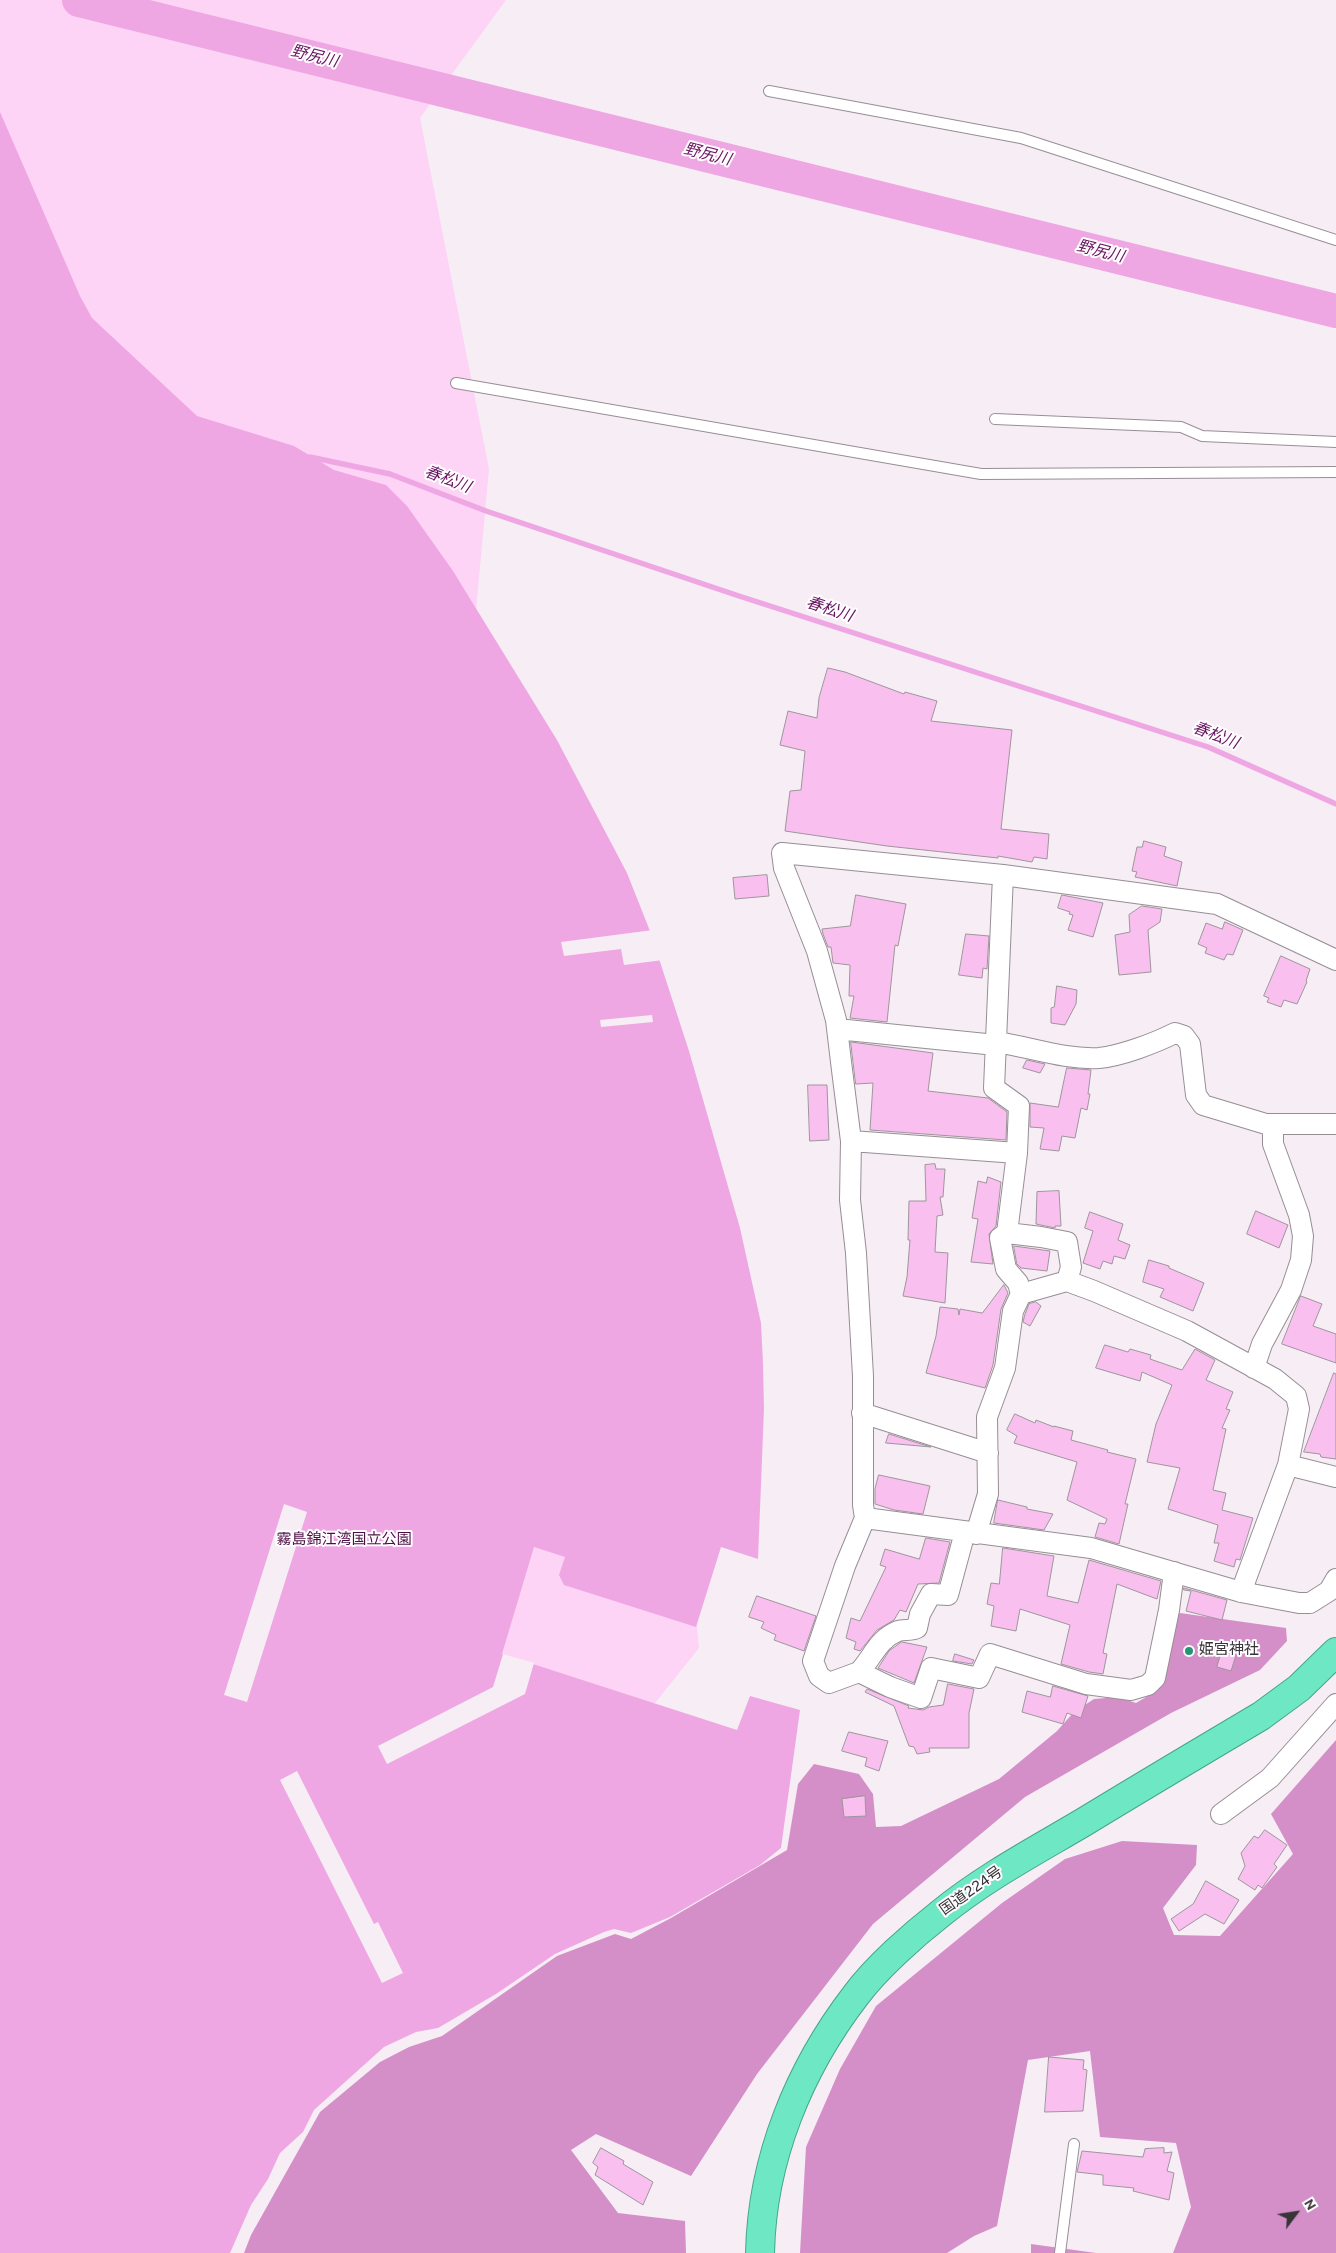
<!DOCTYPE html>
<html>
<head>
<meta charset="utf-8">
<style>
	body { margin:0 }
	#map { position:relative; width:1336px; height:2253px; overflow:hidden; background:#f7edf5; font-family:Overpass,sans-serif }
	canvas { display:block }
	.north { position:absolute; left:1271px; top:2188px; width:50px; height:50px; -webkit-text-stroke:4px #fffdff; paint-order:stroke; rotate:59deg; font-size:14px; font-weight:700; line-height:20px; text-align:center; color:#383437 }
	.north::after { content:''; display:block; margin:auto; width:18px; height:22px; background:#383437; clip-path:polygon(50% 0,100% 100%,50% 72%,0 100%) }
</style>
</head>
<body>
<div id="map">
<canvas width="1336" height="2253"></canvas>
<div class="north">N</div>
</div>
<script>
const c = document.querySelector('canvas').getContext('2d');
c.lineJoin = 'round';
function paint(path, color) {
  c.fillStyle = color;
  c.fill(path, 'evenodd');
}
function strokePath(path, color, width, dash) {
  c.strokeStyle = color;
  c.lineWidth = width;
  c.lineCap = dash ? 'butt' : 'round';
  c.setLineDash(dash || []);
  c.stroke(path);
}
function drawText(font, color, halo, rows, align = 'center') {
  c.font = font + ' Overpass,"Noto Sans JP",sans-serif';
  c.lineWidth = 4;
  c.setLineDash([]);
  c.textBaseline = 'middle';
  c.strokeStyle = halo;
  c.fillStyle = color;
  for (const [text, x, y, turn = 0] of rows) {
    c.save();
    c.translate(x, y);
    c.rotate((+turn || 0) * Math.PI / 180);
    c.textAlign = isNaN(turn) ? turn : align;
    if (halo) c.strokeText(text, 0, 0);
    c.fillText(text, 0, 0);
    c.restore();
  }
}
paint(new Path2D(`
	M0,0h506l-86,118 69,351 -33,360 203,396 40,423 -273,342 -426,263z`), '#fdd4f6');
paint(new Path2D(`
	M1180,1613l106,15 1,13 -27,29 -89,43 -146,84 -152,127 -116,150 -66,102 -95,-42 -25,16 47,63 67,8 1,32h-442l7,-18 69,-123 60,-50 29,-15 33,-11 115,-80 58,-22 16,5 40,-21 116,-68 11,-66 16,-20 45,10 14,20 3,33 25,-1 98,-47 58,-48 17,-19 20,-13 24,-2 18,6 22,-13 14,-73z
	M1336,1740v513h-163l18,-46 -15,-64 -76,-6 -10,-86 -62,9 -31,166 -23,10 -27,17h-147l6,-106 34,-78 36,-63 126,-103 63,-44 57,-18 75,4 -1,20 -33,43 11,27 46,1 73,-82 -22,-40z
	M1031,2244l65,9h-65z`), '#d48fc9');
paint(new Path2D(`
	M0,112l80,184 12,22 105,98 97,30 40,24 52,15 21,21 46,65 104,169 70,133 23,58 39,120 51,177 21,95 2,40 1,46 -6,150 -37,-12 -25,80 -132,-42 -5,-10 6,-18 -31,-10 -32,107 235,76 13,-34 50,14 -19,138 -21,17 -90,52 -39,16 -17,-4 -10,3 -49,22 -59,40 -58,34 -22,4 -32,15 -70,63 -11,22 -23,21 -12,26 -17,26 -21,48h-230z`), '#efa7e3');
paint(new Path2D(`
	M653,930l10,30 -39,5 -3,-16 -57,7 -3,-14z
	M652,1015l1,7 -52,5 -1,-7z
	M284,1504l23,8 -60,190 -23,-7z
	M503,1654l31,9 -9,31 -138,70 -9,-18 115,-59z
	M297,1771l77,153 4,-2 25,51 -21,10 -102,-203z`), '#f7edf5');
strokePath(new Path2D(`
	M310,457l80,17 96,37 253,85 469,151 128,57`), '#efa7e3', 5.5);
strokePath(new Path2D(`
	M79,0l1257,311`), '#efa7e3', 34);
const building = new Path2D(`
	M828,668l17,4 59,22 1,-2 32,9 -6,20 81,9 -11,99 48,5 -2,25 -13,-2 -2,5 -34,-6v2l-111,-12 -102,-15 5,-40 11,-1 4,-39 -25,-6 8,-34 29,7 2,-20z
	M1144,841l22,6 -2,9 18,6 -5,24 -42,-9 2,-5 -5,-1 5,-24h5z
	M767,875l2,21 -34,3 -2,-21z
	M856,895l50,9 -8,42 -3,-1 -8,77 -37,-4 4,-22h-5l1,-31 -17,-2 -2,-16h-3l-5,-13 -1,-5 28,-3z
	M1062,895l41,8 -10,34 -25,-7 5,-15 -4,-1 1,-2 -12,-4z
	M1142,906l20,3 -2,13 -12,8 3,42 -32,3 -4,-40 15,-3 -1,-17z
	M1225,922l18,8 -10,25 -6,-1 -3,6 -19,-7 2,-5 -9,-4 8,-21 16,6z
	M966,934l23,2 -2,33 -4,-1 -1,10 -23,-3z
	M1281,956l29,13 -4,12 1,1 -10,22 -13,-4 -3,7 -14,-5 2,-4 -5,-2z
	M1057,986l20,4 -1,14 -11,21 -14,-2v-15l3,-1z
	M851,1042l82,11 -5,38 60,7 19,14 -1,28 -136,-10 3,-47 -17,1z
	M1027,1060l18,4 -5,9 -17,-5z
	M1067,1068l24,2 -3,24h2l-3,16 -6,-2 -6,30 -13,-2 -3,15 -19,-2 4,-21 -14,-1v-24l28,4z
	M808,1085h19l2,55 -19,1z
	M935,1164l1,5h9l-2,28h-3l3,18 -6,1 -2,36 13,1 -3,50 -42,-7 4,-19 3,-37h-2l1,-39h17l-1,-36z
	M988,1177l13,5 -5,44 -7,8 4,30 -22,-2 7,-43 -6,-1 6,-37 8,2z
	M1059,1191l2,35h-6v2l-19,-4 1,-32z
	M1256,1211l32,14 -9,23 -32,-14z
	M1090,1212l33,12 -5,16 12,5 -5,14 -11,-3 -2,8 -9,-3 -3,8 -17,-6 10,-32 -8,-3z
	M1014,1246l36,5 -3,20 -26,-3 -4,-4z
	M1149,1260l20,6v2l35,15 -11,28 -33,-14 4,-8 -21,-7z
	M1004,1285l4,8 -7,16 -8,56 -8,23 -59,-15 10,-37 4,-29 18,2 1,6 1,-6 22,4z
	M1301,1296l21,8 -9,22 23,8v29l-54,-19z
	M1036,1302l5,4 -11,20 -7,-4 2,-8 4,-10z
	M1105,1345l23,7 2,-3 21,6 -1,4 32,11 13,-21 20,11 -9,20 27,12 -7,17 4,1 -8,18 4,1 -13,61 13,3 -4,17 31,8 -13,42 -4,-1 -2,8 -20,-6 5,-18h-5l4,-18 -50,-16 12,-41 -33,-6 9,-38 16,-39 -30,-13 -2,9 -44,-13z
	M1334,1373l2,1v85l-15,-2 -1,-3 -16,-2z
	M1015,1414l20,9 1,-3 18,7v-1l19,5 -2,9 37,10 -1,2 29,7 -11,45h3l-9,40 -24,-7 4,-14 6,1 2,-5 -40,-19 10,-38 -63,-19 3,-7 -10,-6z
	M889,1434l42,13 -45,-4z
	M879,1475l51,11 -7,28 -29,-4 -19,-6v-15z
	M998,1500l29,7v2l26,5 -9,16 -50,-7z
	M926,1538l24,4 -11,41 -21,1 -12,28 -6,-2 -6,10 -17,10 -17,21 -6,-2 2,-7 -10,-4 5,-20 9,3 26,-54 -6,-2 5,-16 34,10z
	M1003,1548l51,8 -7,40 31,7 11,-43 72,21 -4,18 -40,-15 -14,69 4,1 -4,20 -14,-2 -28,-8 9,-39 -50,-16 -4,22 -25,-5 3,-20 -7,-2 4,-21 8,1z
	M1184,1588l43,12 -5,20 -36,-9 5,-20 -7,-1z
	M757,1596l59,20 -12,35 -30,-11 2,-5 -15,-7 3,-6 -15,-5z
	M902,1642l25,5 -13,36 -36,-15 11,-17z
	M1222,1651l14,4 -5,16 -14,-4z
	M955,1654l19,6 -2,4 -19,-3z
	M948,1684l26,5 -5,24v35h-40l1,4 -13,2 -3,-7 -5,-1 -15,-40 -29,-14 2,-3 42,17 -1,2 15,2 6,-3 14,-2z
	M1053,1686l35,10 -7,22 -14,-5 -4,11 -41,-12 5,-21 23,6z
	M849,1732l39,9 -9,30 -14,-5 2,-8 -25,-7z
	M865,1796l1,20 -22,1 -2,-18z
	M1265,1830l22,15 -13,19 3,3 -15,21 -4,-3 -3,5 -17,-11 7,-13 -4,-13 13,-17 4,2z
	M1206,1881l33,19 -15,24 -19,-10 -26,17 -8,-12 22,-15z
	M1049,2057l35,3 -1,9 4,1 -4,41 -38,1z
	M601,2148l23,13 -1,3 30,18 -10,23 -48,-30 3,-8 -5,-4z
	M1164,2148v5l8,-1 -5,19 7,2 -5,27 -36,-9 1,-3 -31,-3v-10l-26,-3 5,-21 61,6 2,-8z`);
paint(building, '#f9bfef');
strokePath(building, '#9e959c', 1);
const service = new Path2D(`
	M769,91l252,47 315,102
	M456,383l525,91 355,-2
	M995,419l186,8 21,9 134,6
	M1060,2253l14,-109`);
const minor = new Path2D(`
	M837,1029l159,16
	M996,1042c34,5 69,18 103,16 22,-2 56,-15 76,-25l9,3 6,8 6,51 7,10 63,19h70
	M851,1141l166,12
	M1007,1233l34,4 26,5 4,25 -4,14
	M1021,1294l46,-13 27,10 93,40 88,48 21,17 3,13 -11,56 -47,127
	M1254,1368l8,-24 29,-54 10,-30 2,-24 -4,-21 -26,-71v-20
	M862,1413l126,40
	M1288,1465l48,12
	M865,1518l-2,-13v-129l-7,-123 -6,-53 1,-59 -9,-71 -6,-50 -19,-69 -33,-83 -2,-15 221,22 214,29 119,56
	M976,1534l12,-40 -1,-77 18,-49 8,-57 8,-17 -3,-11 -12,-14 -6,-31 7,-5 10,-80 2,-47 -25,-18 9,-213
	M1174,1572l-5,38 -14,68 -7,7 -17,5 -45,-6 -96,-30 -11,24 -48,-10 -10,30 -31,-11 -31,-15 -30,11 -10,-7 -6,-15 32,-95 20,-48 226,30 150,44 58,11h11l19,-12 7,-12
	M859,1672c14,-15 19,-33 39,-41 6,-2 13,0 19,-3l3,-14 11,-20 17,1 17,-63
	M1221,1814l49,-36 66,-74`);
const trunk = new Path2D(`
	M760,2253c2,-94 39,-184 96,-258 20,-27 57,-60 84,-81 44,-36 95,-63 144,-92 59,-36 118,-71 177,-106l38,-28 37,-36`);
strokePath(service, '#978e95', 12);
strokePath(minor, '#978e95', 22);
strokePath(trunk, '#44a68a', 30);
strokePath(service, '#fff', 10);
strokePath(minor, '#fff', 20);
strokePath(trunk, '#6ee8c4', 28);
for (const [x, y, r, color] of [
	[1189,1651,5,"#279475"]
]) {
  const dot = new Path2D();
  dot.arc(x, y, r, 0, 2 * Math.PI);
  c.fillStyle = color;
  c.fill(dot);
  strokePath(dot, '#fffdff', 2);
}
drawText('15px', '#4c0e45', '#fffdff', [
	["霧島錦江湾国立公園",344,1541]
]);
drawText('15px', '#383437', '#fffdff', [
	["姫宮神社",1199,1651]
], 'left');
drawText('15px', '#383437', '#fffdff', [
	["国道224号",972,1892,-35]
]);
drawText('italic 16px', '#67155f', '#fffdff', [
	["野尻川",314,58,14],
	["野尻川",707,156,14],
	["野尻川",1100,253,14],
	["春松川",447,481,21],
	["春松川",829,611,18],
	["春松川",1215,737,21]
]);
</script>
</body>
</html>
